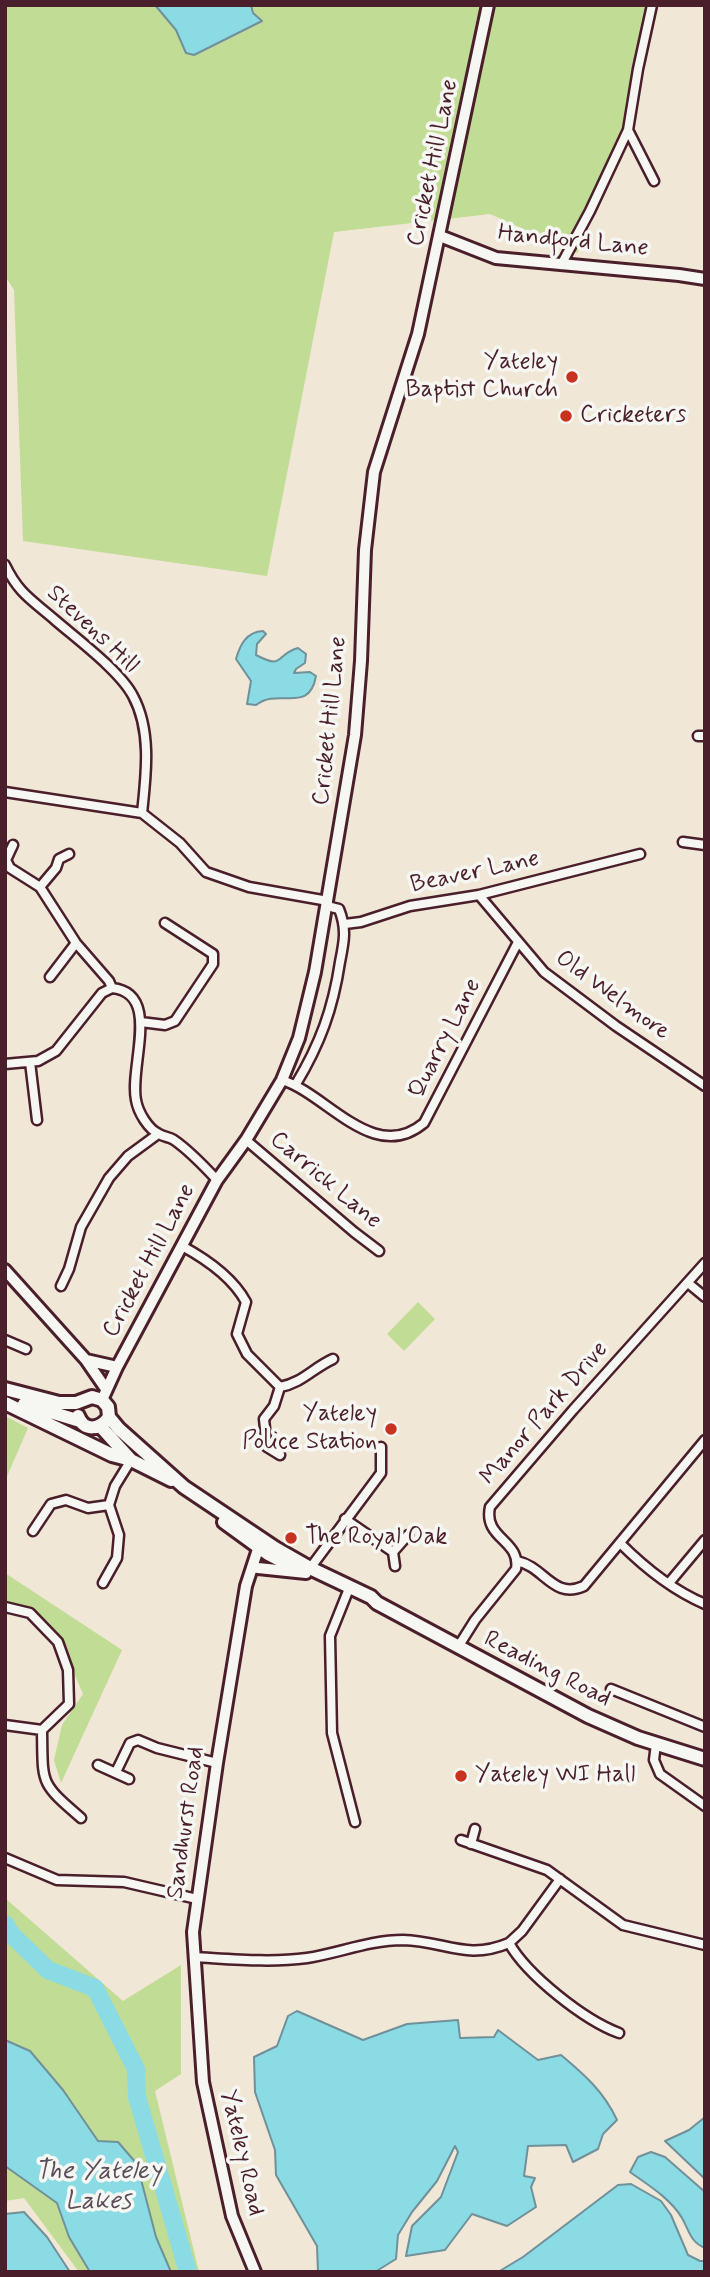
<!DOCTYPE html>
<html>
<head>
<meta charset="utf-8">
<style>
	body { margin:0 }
	#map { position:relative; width:710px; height:2277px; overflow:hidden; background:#f0e7d6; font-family:Mynerve,sans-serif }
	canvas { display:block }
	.frame { position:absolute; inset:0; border:7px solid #4a1f2b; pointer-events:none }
</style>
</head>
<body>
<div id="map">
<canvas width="710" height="2277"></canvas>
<div class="frame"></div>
</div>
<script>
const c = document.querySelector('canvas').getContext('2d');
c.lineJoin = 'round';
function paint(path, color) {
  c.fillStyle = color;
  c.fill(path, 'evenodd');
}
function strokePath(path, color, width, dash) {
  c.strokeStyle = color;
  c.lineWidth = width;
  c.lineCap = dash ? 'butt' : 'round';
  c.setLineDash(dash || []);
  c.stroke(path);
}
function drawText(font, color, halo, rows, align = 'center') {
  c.font = font + ' Mynerve,sans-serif';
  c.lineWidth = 7;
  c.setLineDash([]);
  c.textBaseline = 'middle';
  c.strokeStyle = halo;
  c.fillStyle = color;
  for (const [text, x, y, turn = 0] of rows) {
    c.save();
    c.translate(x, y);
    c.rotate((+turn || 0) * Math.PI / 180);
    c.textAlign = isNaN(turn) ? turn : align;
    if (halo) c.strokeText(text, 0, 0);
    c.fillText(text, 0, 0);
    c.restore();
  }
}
paint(new Path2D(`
	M5,5h649l-26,125 -51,123 -87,-39 -156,18 -67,344 -244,-35 -9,-251 -9,-14z
	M418,1302l17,17 -31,32 -17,-17z
	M5,1416l23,12 -23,53z
	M5,1573l117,77 -61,133 -7,-23 8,-35 21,-31 -23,-54 -48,-34 -7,1z
	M5,1898l118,103 58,-36v109l-26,17 44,181h-28l-15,-35 -19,-73 -19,-21 -19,-1 -36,-52 -33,-38 -25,-12z
	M5,2166l52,37 12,34 21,35h-11l-55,-74 -19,3z`), '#c1dc94');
const water = new Path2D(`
	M155,5h96l2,8 9,8 -68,34 -8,-2 -10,-23z
	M263,631l3,3 -9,10 -1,11c29,15 18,0 42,-7l8,6 -1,9 -9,6 -2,4 16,-1 6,4c-7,39 -37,11 -60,29l-9,-1 4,-23 -15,-22c4,-14 10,-27 27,-28z
	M297,2011l66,29 44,-16 51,-4 2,18 34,-1 4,-7 40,30 23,-5c24,20 43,37 56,65l-14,14 -5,15 -25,13 -7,-17 -38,1 -4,30 11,2 -4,9 5,20 -29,19 -35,-12 -27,36 -39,6 6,-30 29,-29 17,-45 -3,-6 -18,35 -25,31 -14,23 -2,24 -21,13h-57l-1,-26 -41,-71 -1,-25 -20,-58 -1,-35 23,-11 11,-30z
	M5,2040l25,11 33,39 35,51 20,1 19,22 19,73 15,35h-81l-21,-35 -12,-34 -52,-37z
	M705,2117v62l-40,-38 24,-11z
	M651,2152l14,5 40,35v56c-15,-6 -16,-18 -23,-30 -12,-20 -34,-33 -52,-46l8,-15z
	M631,2184l30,17 10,14 17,40 12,6h5v11h-207l25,-15 95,-72z
	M24,2212l23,25 23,35h-65v-58z`);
paint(water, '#8adbe4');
strokePath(water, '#70909a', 2);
strokePath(new Path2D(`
	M5,1924l7,11 36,35 47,18 41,81 1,28 51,175`), '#8adbe4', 18);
const minor = new Path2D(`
	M628,130l26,51
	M561,265l29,-54 38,-81 10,-61 14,-64
	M5,565c14,29 27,35 50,55 22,19 65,51 78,76 19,35 13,80 9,117
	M698,736h7
	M5,792l137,21 38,30 26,29 43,15 79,14
	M683,842l22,3
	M13,845l-7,15 4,8 30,19 36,56 33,38 3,7c50,5 17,78 24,112 2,12 12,29 23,34 5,3 11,3 15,6 16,11 30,26 43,40
	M40,887l16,-19 3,-9 10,-5
	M479,895l65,77 72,54 89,60
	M345,924l16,-2 49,-16 69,-11 161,-41
	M50,977l26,-34
	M141,1022l24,3 10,-4 38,-57v-10l-48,-31
	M30,1062l7,58
	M5,1064l33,-3 18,-10 46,-58 10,-5
	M282,1080c45,14 92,85 142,43l94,-181
	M296,1084c24,-40 37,-75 44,-122 4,-20 7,-33 -1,-53l-12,-3
	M246,1140l108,92 25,19
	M182,1246c24,13 51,32 64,56l-9,32 10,20 33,33c22,-4 33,-19 53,-28
	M688,1283l17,14
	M61,1286l8,-17 12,-42 28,-49 19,-22 30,-22
	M5,1340l21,9
	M280,1455l-13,-8 -3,-28 10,-13 6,-19
	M345,1519l48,33 15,-17
	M33,1531l18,-27 15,-4 22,8 21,-3
	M620,1543c25,25 52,47 85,61
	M393,1552l2,14
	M517,1561c28,6 36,39 67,25l121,-146
	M308,1571l73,-98v-26
	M103,1583l14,-25 2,-23 -10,-30 6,-19 16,-26
	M669,1583l36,-43
	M350,1586l-20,50 2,97 23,89
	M5,1607l25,6 28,29 10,28 1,34 -27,26 -37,-5
	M458,1647l17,-27 41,-51c5,-29 -33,-30 -26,-62l83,-97 132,-147
	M611,1689l94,38
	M42,1730c1,54 -3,52 39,88
	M656,1744l-2,16 6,14 45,32
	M98,1765l31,14
	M116,1772l14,-29 8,-3 19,8 60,15
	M461,1840l86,30 76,55 82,20
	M471,1844l4,-15
	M5,1858l52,22 67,2 73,17
	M509,1943l13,-12 38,-52
	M194,1957c37,2 76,6 113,1 32,-5 63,-18 96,-18 42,1 63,21 106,3 18,32 75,77 110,90`);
const tertiary = new Path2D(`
	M440,236l56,22 183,17 26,4
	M5,1270l81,90 20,29
	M86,1360l31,7
	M102,1400l15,-33 100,-187 29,-40 36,-60 17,-42 16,-66 40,-237 6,-74 4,-111 9,-78 44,-138 70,-329
	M258,1568l48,5
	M255,2272l-23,-56 -29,-134 -10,-150 24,-169 29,-177 15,-46`);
const secondary = new Path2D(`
	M5,1389l54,14h17l16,-6 10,3 6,7 1,10 10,12 65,58 91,61 35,20 61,29 6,6 211,113 50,22 67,21
	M5,1403l107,52 19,5 40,20
	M24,1404l56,17
	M78,1416c6,16 22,14 31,1
	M101,1427l30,33
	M224,1522l44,32 29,15`);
strokePath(minor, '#4a1f2b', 13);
strokePath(tertiary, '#4a1f2b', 16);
strokePath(secondary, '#4a1f2b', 18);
strokePath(minor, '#f6f6f2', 8);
strokePath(tertiary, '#f6f6f2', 10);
strokePath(secondary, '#f6f6f2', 12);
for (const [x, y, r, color] of [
	[572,377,7,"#c8321e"],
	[566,416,7,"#c8321e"],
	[391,1429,7,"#c8321e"],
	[291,1538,7,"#c8321e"],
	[461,1776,7,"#c8321e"]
]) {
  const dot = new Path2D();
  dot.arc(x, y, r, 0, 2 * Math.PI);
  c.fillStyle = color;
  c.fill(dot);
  strokePath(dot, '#f6f6f2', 2.5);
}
drawText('24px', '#4a1f2b', '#f6f6f2', [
	["Cricket Hill Lane",434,163,-78],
	["Handford Lane",573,242,6],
	["Stevens Hill",92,630,43],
	["Cricket Hill Lane",331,721,-84],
	["Beaver Lane",475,873,-12],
	["Old Welmore",612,996,36],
	["Quarry Lane",446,1039,-63],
	["Carrick Lane",325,1181,40],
	["Cricket Hill Lane",150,1261,-62],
	["Manor Park Drive",545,1414,-49],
	["Reading Road",547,1670,27],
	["Sandhurst Road",187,1823,-82],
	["Yateley Road",241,2153,77]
]);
drawText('24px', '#4a1f2b', '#f6f6f2', [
	["Yateley",558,363,"right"],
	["Baptist Church",558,391,"right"],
	["Cricketers",580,416],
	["Yateley",377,1415,"right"],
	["Police Station",377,1443,"right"],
	["The Royal Oak",305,1538],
	["Yateley WI Hall",475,1776]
], 'left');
drawText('italic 26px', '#5a4e59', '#f6f6f2', [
	["The Yateley",98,2173],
	["Lakes",98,2203]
]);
</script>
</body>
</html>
